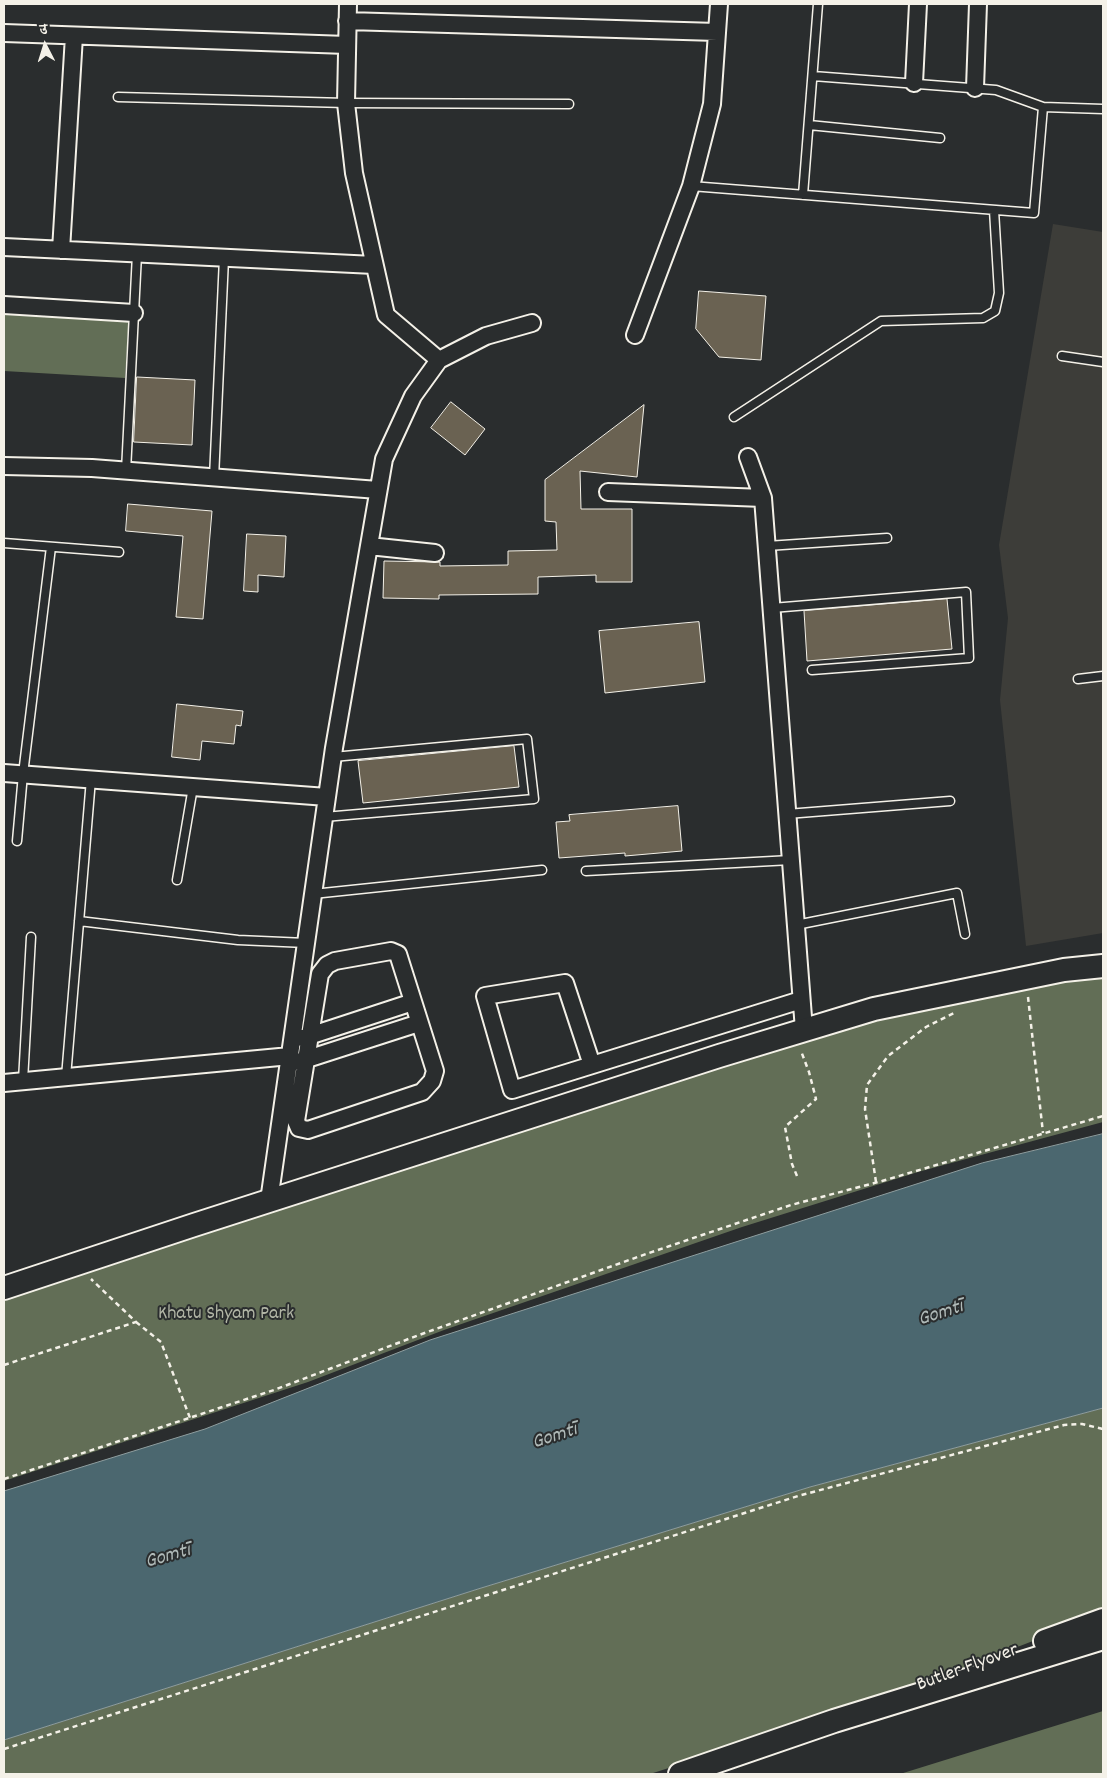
<!DOCTYPE html>
<html>
<head>
<meta charset="utf-8">
<style>
	body { margin:0 }
	#map { position:relative; width:1107px; height:1778px; overflow:hidden; background:#2a2d2e; font-family:Dekko,"Playpen Sans Deva",sans-serif }
	canvas { display:block }
	.frame { position:absolute; inset:0; border:5px solid #f4f1e8; pointer-events:none }
	.north { position:absolute; left:20px; top:20px; width:50px; height:50px; -webkit-text-stroke:4px #2a2d2e; paint-order:stroke; rotate:355deg; font-size:14px; font-weight:700; line-height:20px; text-align:center; color:#f4f1e8 }
	.north::after { content:''; display:block; margin:auto; width:18px; height:22px; background:#f4f1e8; clip-path:polygon(50% 0,100% 100%,50% 72%,0 100%) }
</style>
</head>
<body>
<div id="map">
<canvas width="1107" height="1778"></canvas>
<div class="frame"></div>
<div class="north">उ</div>
</div>
<script>
const c = document.querySelector('canvas').getContext('2d');
c.lineJoin = 'round';
function paint(path, color) {
  c.fillStyle = color;
  c.fill(path, 'evenodd');
}
function strokePath(path, color, width, dash) {
  c.strokeStyle = color;
  c.lineWidth = width;
  c.lineCap = dash ? 'butt' : 'round';
  c.setLineDash(dash || []);
  c.stroke(path);
}
function drawText(font, color, halo, rows, align = 'center') {
  c.font = font + ' Dekko,sans-serif';
  c.lineWidth = 4;
  c.setLineDash([]);
  c.textBaseline = 'middle';
  c.strokeStyle = halo;
  c.fillStyle = color;
  for (const [text, x, y, turn = 0] of rows) {
    c.save();
    c.translate(x, y);
    c.rotate((+turn || 0) * Math.PI / 180);
    c.textAlign = isNaN(turn) ? turn : align;
    if (halo) c.strokeText(text, 0, 0);
    c.fillText(text, 0, 0);
    c.restore();
  }
}
paint(new Path2D(`
	M1053,224l50,8v701l-77,13 -26,-246 8,-82 -9,-73z`), '#3d3d39');
paint(new Path2D(`
	M4,310l125,7 -4,61 -121,-7z
	M1103,971v151l-185,50 -176,55 -298,103 -136,52 -304,99v-185l805,-263z
	M1103,1408v206l-231,89 -222,71h-646v-34l474,-151 332,-102z
	M1103,1711v63h-203z`), '#626e56');
const water = new Path2D(`
	M1103,1134v274l-293,79 -332,102 -474,151v-249l201,-62 225,-89 552,-177z`);
paint(water, '#4b676f');
strokePath(water, '#8f9e9f', 1);
const building = new Path2D(`
	M699,291l67,5 -5,64 -42,-3 -23,-28z
	M137,377l58,3 -3,65 -58,-3z
	M451,402l34,27 -20,26 -34,-27z
	M644,405l-7,72 -57,-6 1,38h51v73h-36v-7l-58,2v17l-99,1v4l-56,-1 1,-37 56,1v4l68,-1v-14l49,-1 -1,-28 -11,-1v-41z
	M128,504l84,7 -9,108 -27,-2 7,-81 -57,-5z
	M247,534l39,2 -2,41 -26,-2v17l-14,-1z
	M947,599l5,50 -145,12 -3,-50z
	M699,622l6,60 -100,11 -6,-62z
	M177,704l66,7 -2,15 -5,-1 -2,19 -32,-3 -2,19 -28,-3z
	M514,746l5,41 -156,16 -5,-42z
	M678,806l4,45 -57,5v-3l-66,5 -3,-36 14,-1 -1,-6z`);
paint(building, '#6a6252');
strokePath(building, '#f4f1e8', 1);
const lane = new Path2D(`
	M813,76l183,14 47,17 60,2
	M118,97l228,6 223,1
	M809,125l131,13
	M691,186l343,27 9,-106
	M803,195l15,-191
	M1062,356l41,6
	M734,417l147,-96 102,-3 12,-7 4,-18 -5,-83
	M126,471l11,-217
	M214,478l10,-220
	M4,543l115,9
	M767,546l120,-8
	M772,608l194,-16 3,66 -157,12
	M1078,679l25,-3
	M787,814l163,-13
	M324,817l210,-18 -7,-60 -194,18
	M17,841l6,-67 28,-227
	M586,871l205,-11
	M177,880l16,-93
	M313,894l229,-24
	M79,921l159,19 68,3
	M796,925l161,-32 8,41
	M66,1077l25,-298
	M23,1081l8,-144`);
const street = new Path2D(`
	M348,4l-2,99 8,70 32,142 53,45
	M347,21l370,11
	M4,33l343,12
	M914,83l4,-79
	M975,88l3,-84
	M4,247l370,18
	M61,250l13,-214
	M4,305l130,8
	M635,335l56,-149 21,-82 7,-100
	M748,457l15,41 41,532
	M4,466l88,2 286,22
	M608,492l155,6
	M369,546l66,7
	M4,773l323,24
	M391,951l7,3 37,117 -3,10 -10,11 -114,38 -9,-2 -3,-7 24,-147 7,-9 8,-4z
	M303,1038l110,-36
	M298,1062l121,-39
	M592,1065l-27,-82 -80,13 27,94 289,-90
	M4,1083l286,-27
	M269,1201l65,-453 50,-289 29,-63 26,-36 47,-24 46,-13`);
const secondary = new Path2D(`
	M4,1288l190,-63 525,-169 155,-47 190,-39 39,-4
	M1045,1641l58,-21
	M680,1774l154,-53 269,-83`);
strokePath(lane, '#f4f1e8', 11);
strokePath(street, '#f4f1e8', 20);
strokePath(secondary, '#f4f1e8', 26);
strokePath(new Path2D(`
	M1028,997l15,136
	M797,1176l-5,-12 -7,-37 31,-28 -7,-27 -8,-21
	M876,1182l-11,-73 2,-24 21,-29 38,-29 28,-14
	M136,1322l25,20 29,76
	M4,1365l132,-43 -45,-43
	M4,1479l270,-89 145,-55 227,-81 145,-49 91,-24 221,-65
	M4,1749l794,-253 266,-71 18,-1 21,5`), '#f4f1e8', 2.5, [5, 4]);
strokePath(lane, '#2a2d2e', 8);
strokePath(street, '#2a2d2e', 16);
strokePath(secondary, '#2a2d2e', 22);
drawText('20px', '#b2b6a6', '#2a2d2e', [
	["Khatu Shyam Park",226,1315]
]);
drawText('20px', '#f4f1e8', '#2a2d2e', [
	["Butler Flyover",968,1669,-20]
]);
drawText('italic 21px', '#b0bab8', '#2a2d2e', [
	["Gomtī",941,1315,-18],
	["Gomtī",555,1438,-18],
	["Gomtī",168,1558,-16]
]);
</script>
</body>
</html>
